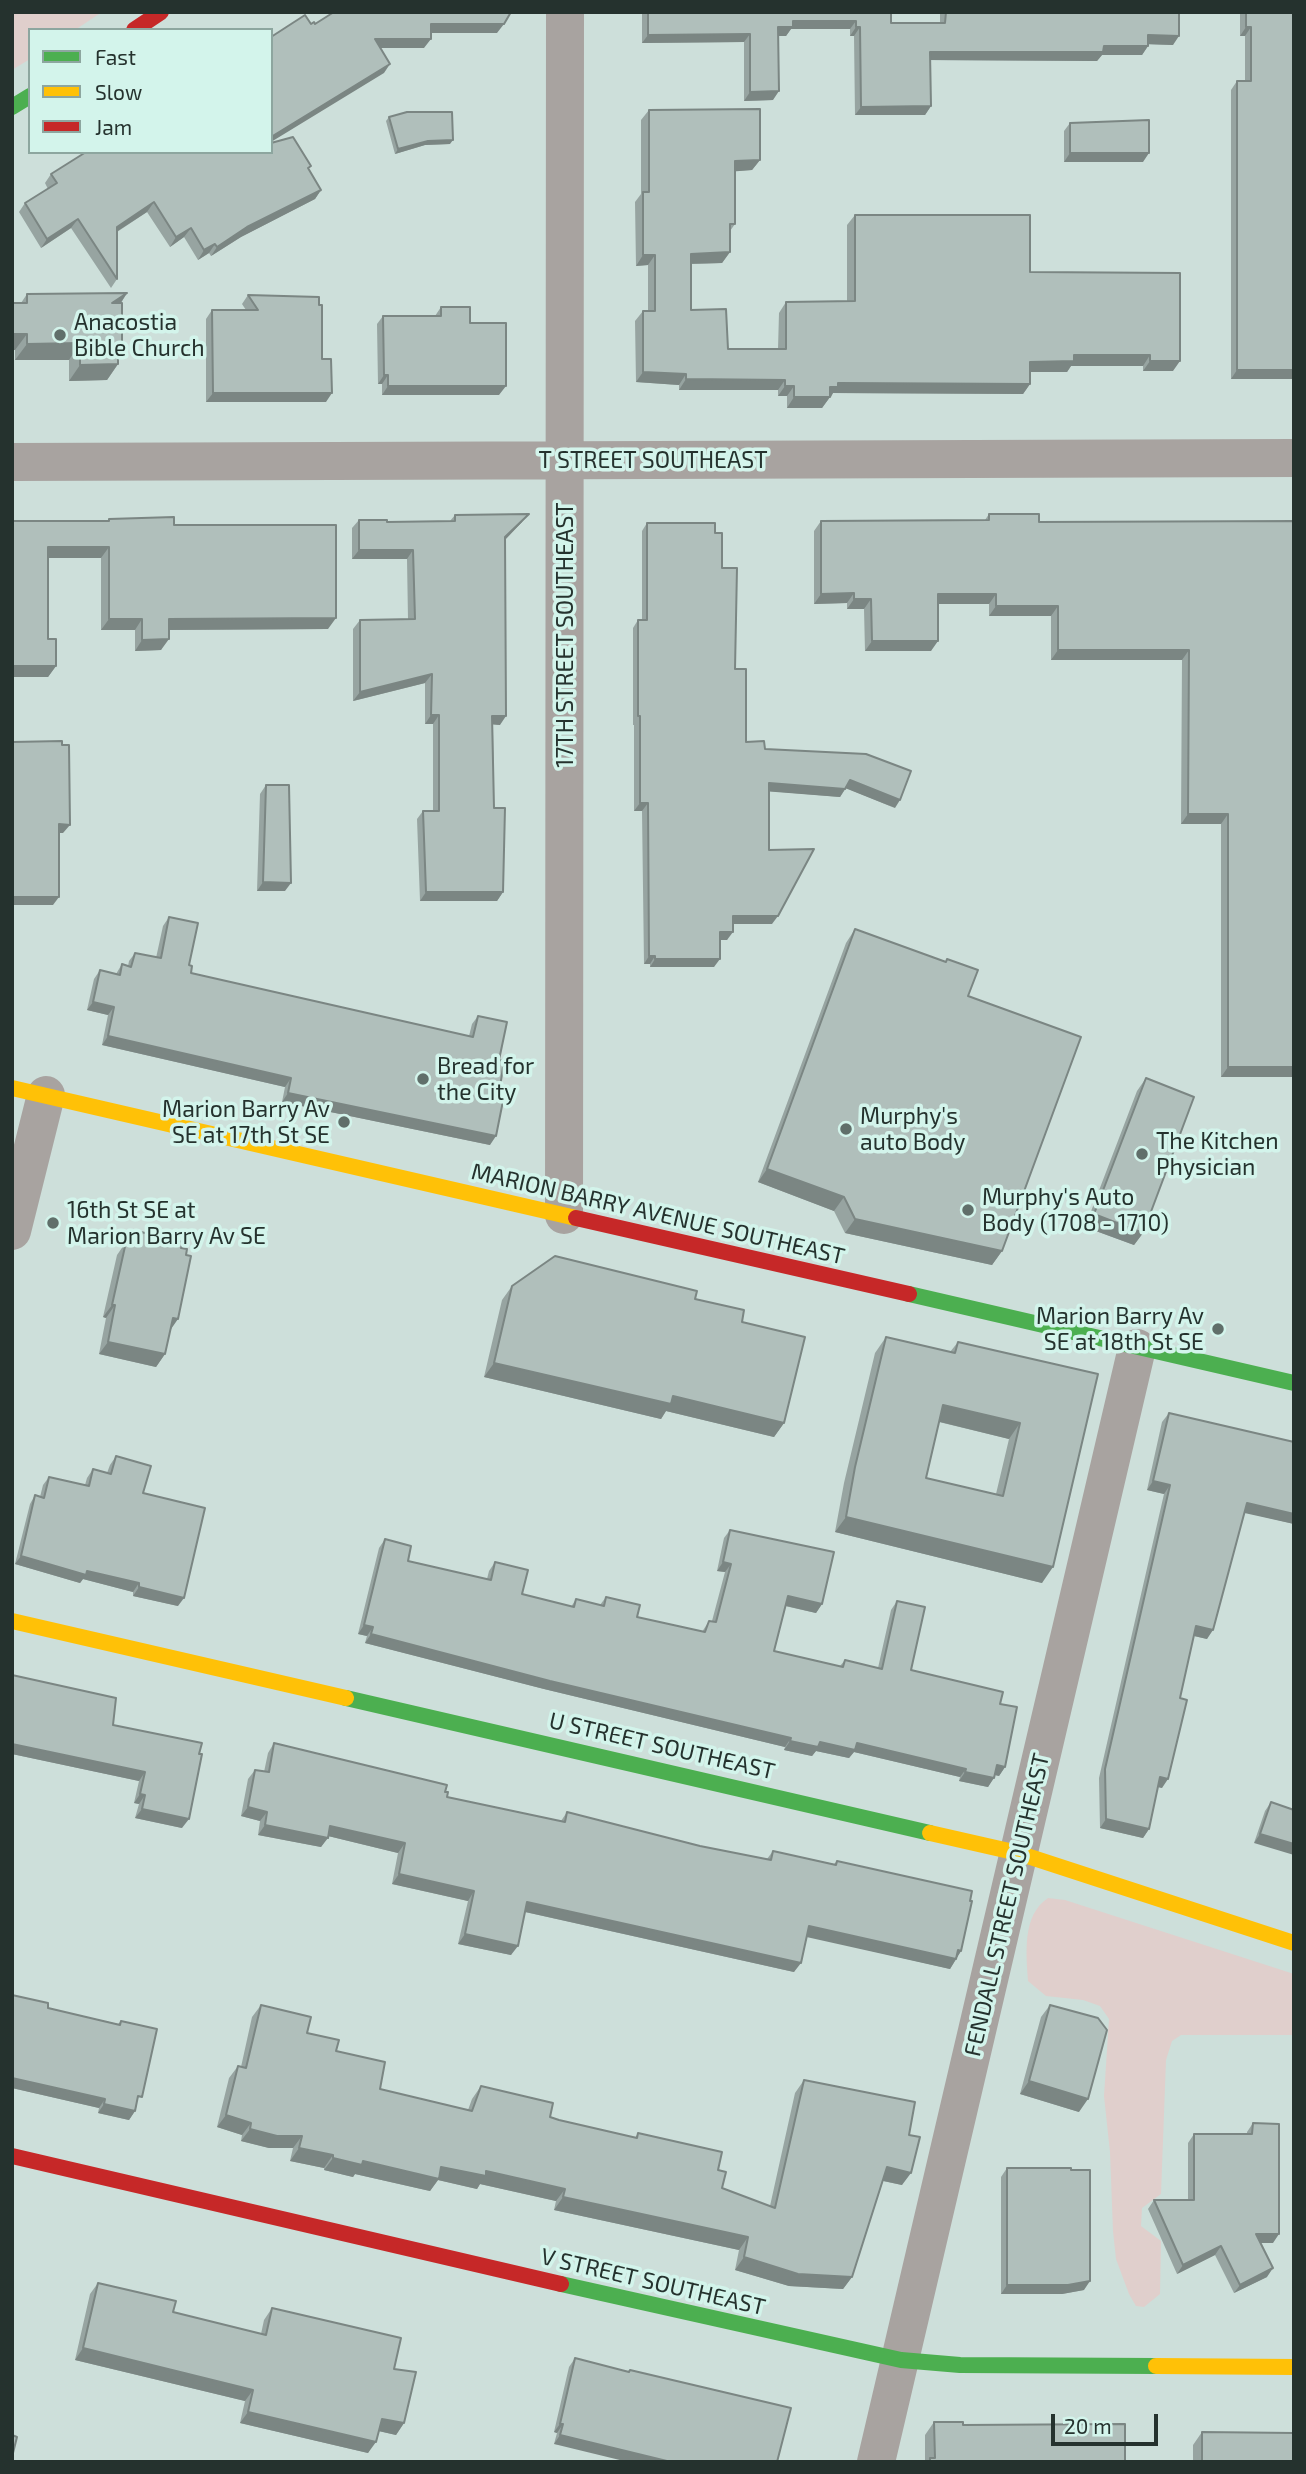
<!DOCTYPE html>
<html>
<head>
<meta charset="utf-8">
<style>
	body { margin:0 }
	#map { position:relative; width:1306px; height:2474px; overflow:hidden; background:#cddfda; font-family:"Exo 2",sans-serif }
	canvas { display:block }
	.frame { position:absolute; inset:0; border:14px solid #25322e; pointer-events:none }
	.legend { position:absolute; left:28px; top:28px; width:245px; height:126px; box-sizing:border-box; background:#d3f4eb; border:2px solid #8da69f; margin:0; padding:9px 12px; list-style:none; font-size:21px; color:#25322e }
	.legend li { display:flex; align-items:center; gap:14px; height:35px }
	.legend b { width:35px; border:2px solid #8da69f }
	.scale { position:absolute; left:1051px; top:2414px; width:107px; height:32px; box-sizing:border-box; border:4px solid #25322e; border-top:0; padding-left:9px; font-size:21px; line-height:24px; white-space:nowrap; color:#25322e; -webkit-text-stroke:5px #d3f4eb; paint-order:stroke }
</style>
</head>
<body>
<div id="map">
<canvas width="1306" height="2474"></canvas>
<div class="frame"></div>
<ul class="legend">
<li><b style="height:9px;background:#4caf50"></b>Fast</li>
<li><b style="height:9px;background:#ffc107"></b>Slow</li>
<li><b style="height:9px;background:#c62828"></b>Jam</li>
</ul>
<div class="scale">20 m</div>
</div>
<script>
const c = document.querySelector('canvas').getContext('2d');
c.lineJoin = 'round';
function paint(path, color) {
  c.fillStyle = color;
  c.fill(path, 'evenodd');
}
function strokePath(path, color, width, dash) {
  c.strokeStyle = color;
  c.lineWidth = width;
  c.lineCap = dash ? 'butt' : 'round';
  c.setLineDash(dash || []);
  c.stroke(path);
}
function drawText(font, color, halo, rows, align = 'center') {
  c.font = font + ' "Exo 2",sans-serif';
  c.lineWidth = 7;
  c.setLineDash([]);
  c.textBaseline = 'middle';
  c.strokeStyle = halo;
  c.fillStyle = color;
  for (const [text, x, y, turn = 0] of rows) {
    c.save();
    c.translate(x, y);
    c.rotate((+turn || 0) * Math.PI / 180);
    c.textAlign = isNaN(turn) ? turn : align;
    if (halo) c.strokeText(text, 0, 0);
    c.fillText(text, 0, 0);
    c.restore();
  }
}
paint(new Path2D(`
	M12,12h90l-27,18h-45v29l-18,11z
	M1048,1898l17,2 229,74v61h-113l-9,6 -6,19 -5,134 -19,14 -1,18 20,15 -1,53 -16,13 -8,-1 -7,-12 -13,-35 -3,-28 -3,-79 -6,-56 5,-77 -9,-13 -17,-6 -37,-4 -18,-15c-2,-27 -6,-66 20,-83z`), '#e0cfcc');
strokePath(new Path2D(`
	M12,462l1282,-4
	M564,1215l1,-1203
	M12,1231l34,-136
	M876,2462l261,-1114`), '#a8a3a0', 38);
strokePath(new Path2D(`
	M12,107l18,-11
	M909,1294l385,89
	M346,1698l584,135
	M561,2284l340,76 59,5 196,1`), '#4caf50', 16);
strokePath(new Path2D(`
	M12,1088l564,130
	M12,1621l334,77
	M930,1833l88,20 276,90
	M1156,2366l138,1`), '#ffc107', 16);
strokePath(new Path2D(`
	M134,30l27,-18
	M576,1218l333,76
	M12,2156l549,128`), '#c62828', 16);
paint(new Path2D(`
	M642,12h249v11h49v-11h239l-6,33 -25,-1v2l-6,9h-40l-5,6 -167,-1 1,46 -6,9h-70l-1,-79h-4v-7h-59l-5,7h-8l-5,64 -29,1v-59l-102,1z
	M1240,12h54v367h-63v-289l6,-9h8v-45h-5z
	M649,110l111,50 -8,10 -17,1v53l-5,7v21l-8,11 -31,1v46l37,39h50l1,-36 7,-11 61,-1v-76l8,-10 175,57 143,99h-30v-5h-72l-4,6h-37v12l-7,10 -190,-1 -11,15h-35v-12h-9v-6h-99v-5l-43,-3 -1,-61 8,-10h5v-46l-12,1 -1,-64 6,-8v-74z
	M389,117l61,27 -25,1 -30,9 -9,-33z
	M1070,123l73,39h-79v-31z
	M309,170l12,20 -6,9 -74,38 -30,19 -2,-3 -11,7 -14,-23 -14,10 -23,-35 -30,20v47l-6,9 -40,-60 -30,20 -22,-36 6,-9 23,-14 -3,-6 6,-9z
	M127,293l-6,10 -3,61 -11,16 -38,1v-21h-54v-10h-3l9,-47 6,-9z
	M248,295l74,64 4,43h-120v-83l6,-9h34l-4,-6z
	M441,307l29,16 29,72h-117v-11h-4l-1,-60 6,-8h52z
	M989,514l50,8 255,-1v556h-73v-253h-40l1,-164h-131v-44h-62v-12h-51l-7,47h-66l-1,-42h-17v-6l-33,1v-73l7,-10 164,-1z
	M455,515l67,7 -17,18 -5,185 -7,-1 1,84 9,84 -6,9h-77l-3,-82 6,-8h10v-87h-8v-41l-72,18v-72l7,-9 48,-1 -1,-60h-55v-31l7,-8 28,2 63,-1z
	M109,519l65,6 154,104 -159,1 -8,20 -26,1v-21h-34v-72h-53v81l8,27 -8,11h-36v-156h95z
	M647,523l68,10 7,35 24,174 19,7 130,59 -49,-20 -6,9 -71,-6v59l3,74h-39l-6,16h-7l-6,27h-64v-3h-6l-2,-153h-8v-86h-1v-97l5,-8h4v-89z
	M266,785l19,106h-28l3,-97z
	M169,917l20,48 2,8 278,63 3,-12 6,-8 21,44 -9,85 -208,-43 3,-15 -183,-42 6,-30 -21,-5 7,-31 6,-9 16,4 6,-10 6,2 1,-5 6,-8 21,5 7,-32z
	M855,929l90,33 2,-3 21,37 34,255 -10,14 -147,-32 -11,-22 -76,-29 88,-239z
	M1146,1078l-3,155 -9,12 -49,-18 52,-136z
	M141,1232l40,16 -11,81 -5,25 -9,13 -57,-13 7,-36 -3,-1 14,-62 9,-13 2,1 4,-6 5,1z
	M512,1286l183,13 89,124 -10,14 -108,-26 -5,8 -177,-42 18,-77z
	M886,1337l64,15 8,-10 140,32 -56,209 -207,-51 9,-49 31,-130zM939,1422l70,17 -13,55 -70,-16z
	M1169,1413l125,111 -50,-12 -37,127 -13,-3 -14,62 -18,90 -4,-1 -9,42 -6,9 -43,-10 -1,-50 65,-284 -17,-4 15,-68z
	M116,1456l27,37 35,113 -45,-10v-4l-50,-13 -3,4 -65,-19 15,-60 5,-9 5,2 3,-12 6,-8 36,8 2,-7 6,-9 14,4 3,-8z
	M730,1530l92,74 -6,9 -31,-7 -11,45 66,15 5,-6 33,8 13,-58 6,-9 14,69 89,34 5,63 -6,9 -4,-1 -7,12 -29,-6 1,-4 -106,-25 -5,6 -33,-7 -4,5 -28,-6 1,-3 -241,-58 -179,-46 2,-7 -9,-2 21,-86 6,-9 23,22 79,18 2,-8 6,-9 27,32 49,13 5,-8 24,6 6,-8 31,20 65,15 7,-11h3l13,-49 -8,-1 7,-33z
	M12,1675l101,50 69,103 -47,-10 4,-14 -5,-1 5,-22 -127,-27z
	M274,1743l171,49 2,5 114,24 6,-9 133,34 67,13 6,-8 61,13 3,-3 133,40 -9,50 -11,18 -143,-33 -13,36 -269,-60 -14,43 -53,-11 10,-43 -76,-17 6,-31 -70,-17 -7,11 -63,-12 2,-14 -19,-5 7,-37 7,-9 9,2 4,-19z
	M1271,1802l23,8 -40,33 11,-32z
	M261,2005l75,46 44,38 88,21 4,-11 9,-13 78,34 76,18 3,-5 80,37 4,18 48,18 25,-113 9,-13 105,55 -7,50 -19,-4 -31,96 -9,12 -54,-3 -54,-16 4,-20 -185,-40 2,-9 -76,-17 -3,5 -39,-9 -8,11 -75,-17 -2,3 -29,-7v-2l-34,-7 3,-13h-24l-28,-7 1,-6 -25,-8 12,-49 9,-12 3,1 11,-50z
	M1050,2005l29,107 -59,-18 21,-77z
	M48,2008l70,16 3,-3 16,84 -2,6 -6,9 -31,-7 1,-5 -87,-20z
	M1253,2123l20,120h-13l7,34 -33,16 -19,-38 -38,19 -29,-65 6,-9h34v-57l6,-9h53v-2z
	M1007,2168l77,122 -22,4h-61v-117z
	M98,2283l75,29 88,22 3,-14 8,-12 122,61 10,54 -8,12 -17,-4 -11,22 -128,-30 5,-22 -170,-41 15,-66z
	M575,2358l53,14 2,-2 147,92 -223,-18 3,-11 -3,-1 15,-65z
	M934,2422l29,3 162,37h-200v-27z
	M1202,2432l92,30h-101v-17z`), '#97a4a1');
paint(new Path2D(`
	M793,21h63l-6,8h-59l-5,7h-14l6,-9z
	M431,24h73l-7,9h-73z
	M856,27h4l-6,9h-4z
	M1246,27h5l-6,9h-5z
	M750,34l-6,8 -102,1 6,-8z
	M1148,35l31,1 -6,9 -31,-1z
	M375,39h56l-7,9h-55z
	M1104,46h44l-6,9h-40l-5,6 -173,-1 6,-8z
	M390,64l-6,9 -113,69v-5z
	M779,91l-6,9 -29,1 6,-9z
	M931,106l-6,9h-70l6,-8z
	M453,140l-3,4 -25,1 -30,9 3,-5 30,-8z
	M1070,153h79l-6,9h-79z
	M760,160l-8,10 -25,2 8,-11z
	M321,190l-6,9 -74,38 -30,19 6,-9 30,-20z
	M154,202l-7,10 -37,24 7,-9z
	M78,219l-7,9 -30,20 6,-9z
	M191,228l-7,9 -14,10 6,-10z
	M215,244l-6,9 -11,7 6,-10z
	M730,252l-8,11 -39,1 8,-10z
	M643,255h12l-7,10 -12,1z
	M127,293l-11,17 -4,-7z
	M12,334h15l-12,16h-3z
	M80,343l-11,17h-54l12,-16z
	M1074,355h76l-7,11h-72l-4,6h-44l7,-10z
	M1150,361h30l-7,10h-30z
	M118,364l-11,16 -38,1 11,-16z
	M1237,370h57v9h-63z
	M643,372l43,2 -7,11 -43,-3z
	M384,375h4l-6,9h-4z
	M686,379l99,1 -7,10h-99z
	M838,383l192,1 -7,10 -190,-1 -2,4h-9l8,-10z
	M388,386h118l-7,9h-117z
	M785,386h9l-7,10h-9z
	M213,393h119l-6,9h-120z
	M794,397h36l-8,11h-35z
	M529,514l-7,8 -23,24 6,-9z
	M48,547h61l-8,11h-60z
	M359,550h54l-6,9h-55z
	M854,593l-7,10 -33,1 7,-10z
	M938,594h58l-7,10h-58z
	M854,599h17l-7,10h-17z
	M996,606h62l-7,10h-62z
	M336,618l-8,11 -167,1 8,-11z
	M109,619h33l-7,11h-34z
	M169,639l-8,11 -26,1 7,-11z
	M872,641h66l-7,10h-66z
	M1058,650h131l-7,10h-131z
	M12,666h44l-8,11h-36z
	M432,674l-7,9 -72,18 7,-9z
	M431,715h8l-6,9h-8z
	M492,716h14l-6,9 -14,-1z
	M850,780l50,20 -5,8 -50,-20z
	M769,783l76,6 -5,8 -77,-6z
	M640,803h8l-6,8h-8z
	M1188,814h40l-7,10h-40z
	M59,824l11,1 -7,8h-10z
	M263,882l28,1 -6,8h-28z
	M426,892h77l-6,9h-77z
	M12,897h47l-6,8h-41z
	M733,916h45l-6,8h-45z
	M720,932h13l-6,8h-13z
	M649,956h6l-5,8h-6z
	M655,959h65l-6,8h-64z
	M93,1002l21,5 -6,8 -21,-5z
	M108,1036l183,42 -6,9 -183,-42z
	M1228,1067h66v10h-73z
	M288,1093l208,43 -6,9 -208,-43z
	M767,1169l77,28 -10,14 -76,-29z
	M1094,1214l49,19 -9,12 -49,-18z
	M855,1219l147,32 -10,14 -147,-32z
	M112,1305h3l-9,13 -3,-1z
	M173,1318l5,1 -9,13z
	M108,1342l57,12 -9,13 -57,-13z
	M494,1363l179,33 111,27 -10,14 -108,-26 -5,8 -177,-42z
	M943,1405l77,18 -11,16 -77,-19z
	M1153,1481l17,4 -6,9 -17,-4z
	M1247,1503l47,11v10l-54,-12z
	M846,1517l207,50 -11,16 -207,-51z
	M21,1556l118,27 -6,9 -50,-13 -3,4 -65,-19z
	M723,1562l8,2 -6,8 -8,-1z
	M139,1587l45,11 -6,8 -45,-10z
	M788,1596l34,8 -6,9 -34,-8z
	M364,1625l9,2 -6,9 -9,-2z
	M1196,1626l17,4 -6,9 -17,-4z
	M371,1634l420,104 -6,9 -241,-58 -179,-46z
	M790,1741l67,2 109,26 -6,8 -106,-25 -5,6 -33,-7 -4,5 -28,-6z
	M12,1744l133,28 -6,9 -127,-27z
	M997,1765l8,2 -6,9 -8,-2z
	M965,1772l29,6 -6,9 -29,-6z
	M1160,1777l8,2 -6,9 -8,-2z
	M140,1794l5,1 -6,9 -5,-1z
	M248,1807l19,5 -7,9 -19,-5z
	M142,1809l47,10 -7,9 -47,-10z
	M1106,1819l43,10 -6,9 -43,-10z
	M265,1825l63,13 -7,9 -63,-12z
	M330,1826l75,17 -7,10 -74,-18z
	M1260,1834l34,10v11l-40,-12z
	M399,1874l75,17 -6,10 -76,-17z
	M527,1902l274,61 -7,9 -273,-61z
	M809,1926l149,24 3,1 -11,18 -148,-33z
	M465,1934l53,12 -7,9 -53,-11z
	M12,2078l93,21 -6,9 -87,-20z
	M1029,2081l59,18 -9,13 -59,-18z
	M104,2104l31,7 -6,9 -31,-7z
	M226,2115l25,8 -9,12 -25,-8z
	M250,2129l52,7 -9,12h-24l-28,-7z
	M299,2148l34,7 -9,13 -34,-7z
	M333,2158l30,3 123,10 79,18 -9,12 -76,-17 -3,5 -39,-9 -8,11 -75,-17 -2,3 -29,-7z
	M887,2167l24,6 -9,12 -23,-5z
	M563,2197l185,40 -9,13 -185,-40z
	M1256,2234h23l-6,9h-23z
	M1221,2246l-6,9 -38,19 6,-9z
	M744,2257l108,20 -9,12 -54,-3 -54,-16z
	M1273,2268l-6,9 -33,16 6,-8z
	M1090,2281l-6,9 -22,4h-61l6,-9z
	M83,2348l170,42 -8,11 -170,-41z
	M248,2412l128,30 -8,11 -128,-30z
	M382,2419l22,4 -8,12 -22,-5z
	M560,2424h3l-6,9 -3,-1z
	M560,2435l111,27h-43l-74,-18z`), '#7b8683');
const building = new Path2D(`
	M334,12h177l-7,12h-73v15h-56l15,25 -119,73v-100l34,-22 6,9 3,-2 1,2z
	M648,12h243v11h54l1,-11h233v24l-31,-1v11h-44l-1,6h-173l1,54 -70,1 -1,-80h-4v-6h-63v6h-15l1,64 -29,1v-58l-102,1z
	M1246,12h48v358h-57v-289h14v-54h-5z
	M760,109v51l-25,1v63h-5v28l-39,2v56l35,-1 2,40h58v-47l69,-1v-86h175v57l150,1v88h-30v-6h-76v6l-44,1v22l-192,-1v4h-8v10h-36v-11h-9v-6l-99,-1v-5l-43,-2v-61h12v-56h-12v-63h6v-82z
	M407,112h45l1,28 -25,1 -30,8 -9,-32z
	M1149,120v33h-79v-30z
	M293,137l18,29 -3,2 13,22 -74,37 -30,20 -2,-3 -11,6 -13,-22 -15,9 -22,-35 -37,25v52l-39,-60 -31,20 -22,-36 32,-20 -6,-9 35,-22h185v-9z
	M127,293l-15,10h10v44h-4v17l-38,1v-22l-53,1v-10h-15v-31h15v-9z
	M248,295l71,2v8h3v54h9l1,34h-119l-1,-83h46z
	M441,307h29v16h36v63h-118v-11h-4l-1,-59h58z
	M529,514l-24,23 1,179h-14l2,92h11l-2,84h-77l-3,-81h16v-96h-8l1,-41 -72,18v-72l55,-1 -2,-69h-54v-30h28v2l68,-1v-6z
	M989,514h50v8l255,-1v546h-66v-253h-40l1,-164h-131v-44h-62v-12h-58v47h-66l-1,-42h-17v-6l-33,1v-73l168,-1z
	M174,517v8h162v93l-167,1v20l-27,1v-21h-33v-72h-61v92h8v27h-44v-145h97v-2z
	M647,523h68v10h7v35h15l-2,101h11v73l18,-1 1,8 101,5 45,17 -11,29 -50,-20 -5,9 -76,-6v67l45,-1 -36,67h-45v16h-13v27h-65v-3h-6l-1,-153h-8v-87h-2v-96h9z
	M62,741v4h7l1,80 -11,-1v73h-47v-155z
	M266,785h23l2,98 -28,-1z
	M169,917l29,6 -9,42 3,1 -1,7 282,64 5,-21 29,6 -8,38 5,1 -6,39 5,1 -7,35 -208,-43 3,-15 -183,-42 6,-29 -21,-5 7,-32 20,5 2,-11 9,3 4,-14 26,5z
	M855,929l91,33 1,-3 31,11 -10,26 113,41 -79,214 -147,-32 -11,-22 -77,-28z
	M1146,1078l48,19 -51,136 -49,-19z
	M141,1232l42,10 -2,6 6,1 -1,6 5,1 -13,63 -5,-1 -8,36 -57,-12 7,-37h-3l14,-63 5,1 1,-6 7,1z
	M555,1256l142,35 -2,8 49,11 -2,12 63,15 -21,86 -111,-27 -2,8 -177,-41 18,-77z
	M886,1337l69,16 3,-11 140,32 -45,193 -207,-50 9,-50zM943,1405l77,18 -17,73 -77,-18z
	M1169,1413l125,29v72l-47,-11 -34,127 -17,-4 -16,72 7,2 -19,79 -8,-2 -11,52 -43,-10 -1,-50 65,-284 -17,-4z
	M116,1456l35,10 -8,27 62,15 -21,90 -45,-11v-4l-52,-12 -1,4 -65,-19 14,-61 9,3 5,-21 40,9 4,-17 18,5z
	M730,1530l104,22 -12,52 -34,-8 -14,55 69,16 2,-7 37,9 15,-68 28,6 -14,63 92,22 -3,12 17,3 -12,60 -8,-2 -3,13 -29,-6 1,-3 -109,-26 -2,7 -35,-8 -2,5 -28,-6 1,-3 -241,-57 -179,-47 2,-7 -9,-2 21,-86 26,7 -3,15 83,19 4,-18 33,8 -6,24 52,13 2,-8 28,7 2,-9 34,8 -3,12 68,15 4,-11 7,1 15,-58 -8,-2z
	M12,1675l104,23 -3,27 89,18 -3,11h3l-13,65 -47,-10 3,-14 -5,-1 5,-22 -133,-28z
	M274,1743l173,42 -2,7h3l-1,5 118,25 2,-10 133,34 71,14 2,-9 63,14 1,-4 135,30 -2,10h2l-11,50 -3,-1 -2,9 -147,-33 -8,37 -274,-61 -9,44 -53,-12 9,-43 -75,-17 6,-31 -75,-17 -2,12 -63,-13 2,-13 -19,-5 7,-37 14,2z
	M1271,1802l23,8v34l-34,-10z
	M12,1995l36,8v5l72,17 1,-4 36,8 -15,68 -4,-1 -3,15 -31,-7 1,-5 -93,-21z
	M261,2005l50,12 -4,16 32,7 -3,11 49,11 -5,27 92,22 9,-25 72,17 -3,14 9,3 78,18 1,-5 84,19 -4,18 8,2 -4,16 53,20 29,-128 111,22 -6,33 11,2 -9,36 -24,-6 -35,110 -54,-3 -54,-17 4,-20 -185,-40 2,-8 -79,-18v5l-45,-9 -2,12 -76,-18 -1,4 -29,-7v-3l-34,-7 3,-12h-25l-27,-7 1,-6 -25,-8 12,-49 8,2z
	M1050,2005l48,13 9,12 -19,69 -59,-18z
	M1253,2123l26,1v110h-23l17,34 -33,17 -19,-39 -38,19 -29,-65h40v-66h58z
	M1007,2168h64v2h19v111l-22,4h-61z
	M98,2283l78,18 -3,11 93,23 6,-27 129,30 -7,31 22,3 -12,51 -22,-4 -6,23 -128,-30 5,-22 -170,-42z
	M575,2358l54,14 1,-2 161,38 -14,54h-106l-111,-27 3,-11h-3z
	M934,2422h29v3l162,-1v38h-195v-4h5z
	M1202,2432l92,1v29h-92z
	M12,2435l5,2 -5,20z`);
paint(building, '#b0bfbb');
strokePath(building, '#7b8683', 2);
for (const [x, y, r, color] of [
	[60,335,7,"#606f6a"],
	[423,1079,7,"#606f6a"],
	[344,1122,7,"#606f6a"],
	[846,1129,7,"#606f6a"],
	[1142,1154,7,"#606f6a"],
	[968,1210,7,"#606f6a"],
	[53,1223,7,"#606f6a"],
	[1218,1329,7,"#606f6a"]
]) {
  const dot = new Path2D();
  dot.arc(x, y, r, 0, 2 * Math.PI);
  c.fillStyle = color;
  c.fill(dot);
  strokePath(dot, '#d3f4eb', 2.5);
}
drawText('23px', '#25322e', '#d3f4eb', [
	["Anacostia",74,322],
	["Bible Church",74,348],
	["Bread for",437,1066],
	["the City",437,1092],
	["Marion Barry Av",330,1109,"right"],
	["SE at 17th St SE",330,1135,"right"],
	["Murphy's",860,1116],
	["auto Body",860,1142],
	["The Kitchen",1156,1141],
	["Physician",1156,1167],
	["Murphy's Auto",982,1197],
	["Body (1708 - 1710)",982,1223],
	["16th St SE at",67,1210],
	["Marion Barry Av SE",67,1236],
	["Marion Barry Av",1204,1316,"right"],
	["SE at 18th St SE",1204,1342,"right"]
], 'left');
drawText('23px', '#25322e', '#d3f4eb', [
	["T STREET SOUTHEAST",653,460],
	["17TH STREET SOUTHEAST",565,635,-90],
	["MARION BARRY AVENUE SOUTHEAST",658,1214,13],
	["U STREET SOUTHEAST",662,1746,13],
	["FENDALL STREET SOUTHEAST",1007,1905,-77],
	["V STREET SOUTHEAST",653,2282,13]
]);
</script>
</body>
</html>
